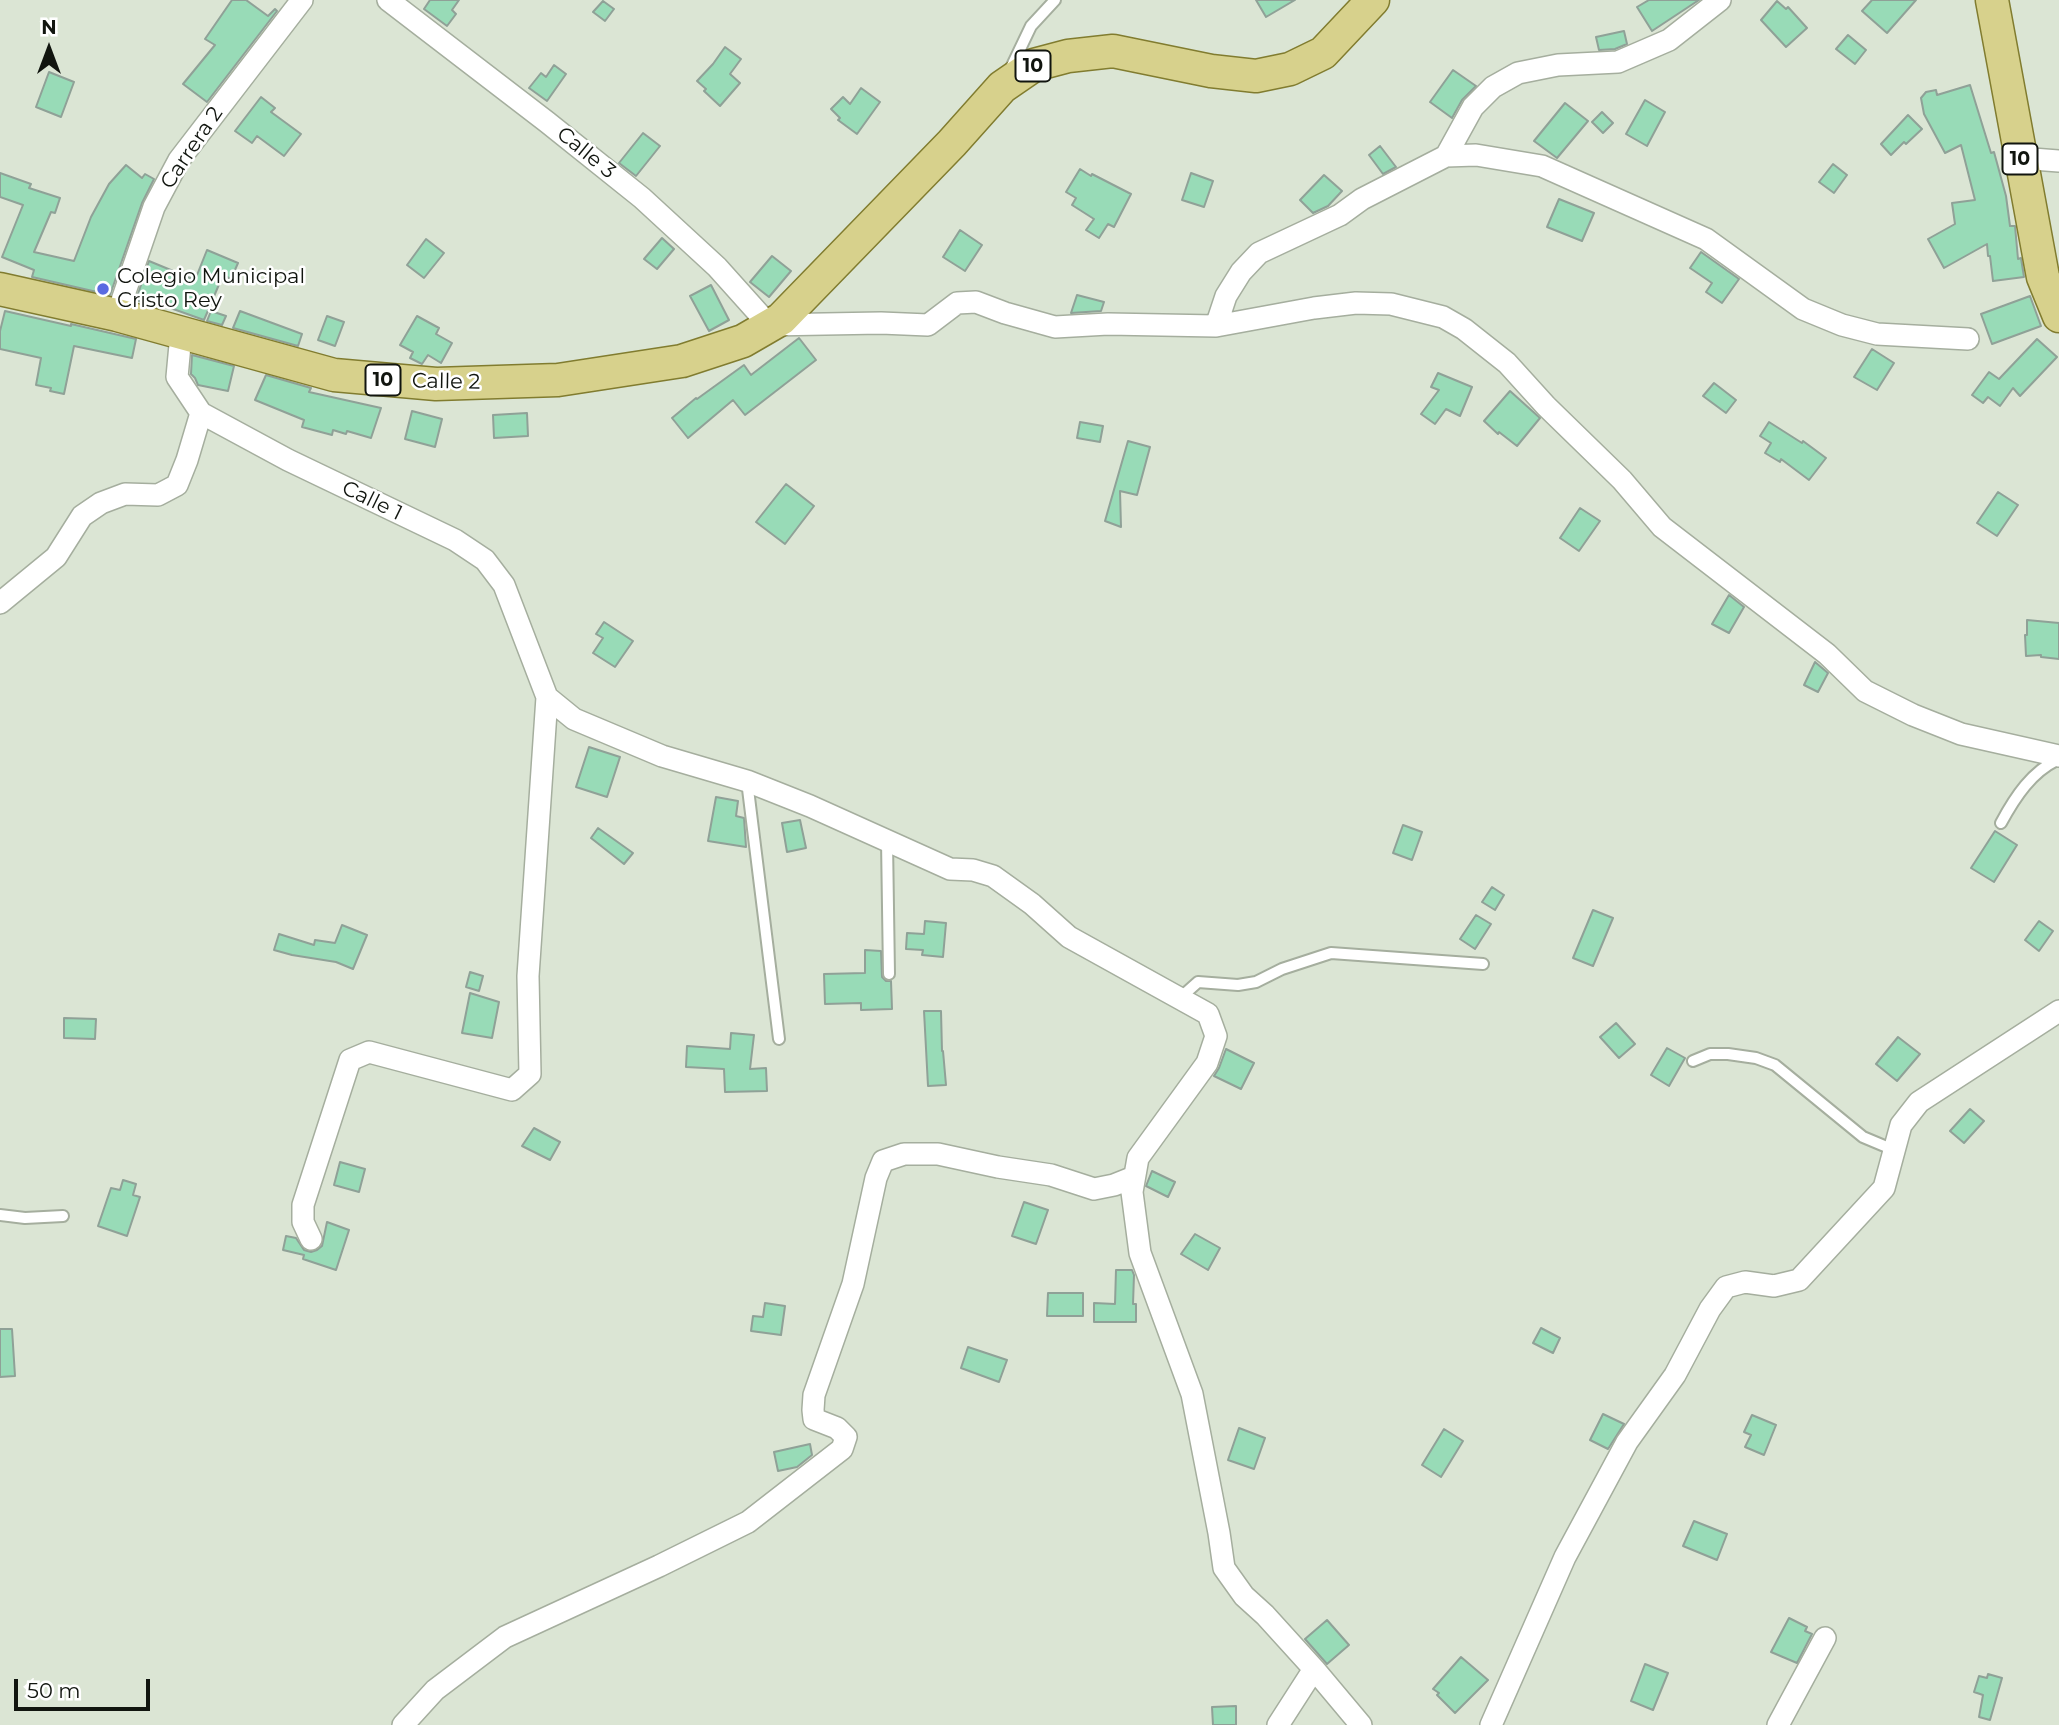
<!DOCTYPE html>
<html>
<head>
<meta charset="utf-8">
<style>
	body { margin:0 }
	#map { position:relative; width:2059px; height:1725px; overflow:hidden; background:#dbe5d4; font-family:Montserrat,sans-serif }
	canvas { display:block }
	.north { position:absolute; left:14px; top:14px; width:70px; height:70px; -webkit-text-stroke:5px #fff; paint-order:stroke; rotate:0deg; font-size:19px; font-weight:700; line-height:28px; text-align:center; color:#11150f }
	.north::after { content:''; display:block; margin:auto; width:24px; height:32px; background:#11150f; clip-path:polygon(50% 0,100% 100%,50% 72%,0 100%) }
	.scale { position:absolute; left:14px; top:1679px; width:136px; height:32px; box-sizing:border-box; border:4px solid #11150f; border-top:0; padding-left:9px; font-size:21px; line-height:24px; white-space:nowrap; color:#11150f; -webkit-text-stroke:5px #fff; paint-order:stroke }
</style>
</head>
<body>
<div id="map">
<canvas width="2059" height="1725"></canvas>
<div class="north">N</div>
<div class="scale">50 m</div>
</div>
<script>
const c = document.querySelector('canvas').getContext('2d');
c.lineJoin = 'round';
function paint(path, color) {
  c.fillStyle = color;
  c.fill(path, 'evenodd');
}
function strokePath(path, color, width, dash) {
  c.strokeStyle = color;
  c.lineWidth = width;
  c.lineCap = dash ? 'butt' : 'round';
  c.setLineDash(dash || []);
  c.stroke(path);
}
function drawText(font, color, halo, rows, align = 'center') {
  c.font = font + ' Montserrat,sans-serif';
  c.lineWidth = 5;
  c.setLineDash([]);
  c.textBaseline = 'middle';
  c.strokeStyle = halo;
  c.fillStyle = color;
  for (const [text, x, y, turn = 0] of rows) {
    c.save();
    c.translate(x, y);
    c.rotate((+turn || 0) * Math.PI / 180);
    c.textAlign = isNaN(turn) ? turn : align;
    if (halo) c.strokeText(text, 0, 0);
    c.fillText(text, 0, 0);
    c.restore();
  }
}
const building = new Path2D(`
	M232,0h14l22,16 7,-7 2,2 -70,91 -24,-18 32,-39 -10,-6z
	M430,0h29l-7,10 4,4 -9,12 -23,-17z
	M1256,0h39l-29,17z
	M1649,0h50l-47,31 -15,-24z
	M1872,0h44l-29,33 -25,-22z
	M603,1l11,8 -9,12 -12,-9z
	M1777,1l9,8 2,-2 19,21 -21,19 -25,-27z
	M1624,31l3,13 -12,5 -16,1 -3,-13z
	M1848,35l18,15 -11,14 -19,-15z
	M725,47l16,12 -11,15 10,9 -20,23 -16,-15 2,-2 -9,-8 16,-17z
	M554,65l12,9 -19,27 -18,-13 12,-15 5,4z
	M1453,70l23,16 -14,14 -10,18 -22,-16z
	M49,72l25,10 -13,35 -25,-10z
	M1970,85l21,68 3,-1 12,44 4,30h5l3,33 3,-1 3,19 -31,4 -3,-25h-2l-1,-12 -43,24 -16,-29 27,-15 -3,-21 23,-3 -14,-55 -16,8 -21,-39 -3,-16 5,-6 10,-2 1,5z
	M861,88l19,14 -23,32 -19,-14 2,-2 -9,-9 12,-12 7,7z
	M261,97l14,11 -4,4 30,22 -17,22 -27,-20 -5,7 -17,-12z
	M1645,100l20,12 -18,34 -21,-12z
	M1565,103l23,18 -31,37 -23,-17z
	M1602,112l11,11 -10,10 -11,-11z
	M1908,115l14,14 -16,15 -2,-2 -13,13 -10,-11z
	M643,133l17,13 -24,30 -17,-13z
	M1380,146l16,21 -13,7 -14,-19z
	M1833,164l14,11 -13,18 -15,-11z
	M126,165l16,13 3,-4 9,5 -12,24 -32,92 -78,-18 2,-7 -32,-13 21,-52 -23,-8v-24l31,11 -2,4 31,10 -5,15 -4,-1 -17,40 40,9 17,-44 18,-33z
	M1080,169l11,7 1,-2 39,20 -17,33 -6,-3 -9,14 -13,-8 8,-11 -22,-14 4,-7 -10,-6z
	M1191,173l22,8 -9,26 -22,-7z
	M1324,175l18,16 -14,15 -15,7 -13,-13z
	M1559,199l35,14 -12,28 -35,-14z
	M960,230l22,15 -17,26 -22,-14z
	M662,238l12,11 -17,20 -13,-10z
	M426,239l18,14 -20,25 -17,-13z
	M207,250l31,13 -7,16 -8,-4 -19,45 -42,-15 -1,3 -25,-8 13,-39 46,19z
	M1701,252l38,27 -17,24 -16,-11 6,-9 -22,-15z
	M772,256l19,15 -22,26 -19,-15z
	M711,285l18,35 -20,11 -19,-35z
	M1077,295l27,7 -3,9 -30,2z
	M2030,296l11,30 -49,18 -11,-30z
	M5,311l66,15v-2l65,15 -4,19 -58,-12 -10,48 -14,-3 1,-3 -15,-3 5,-27 -41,-9v-18z
	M211,311l15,5 -4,9 -15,-4z
	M240,311l62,23 -4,12 -65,-18z
	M327,316l17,6 -9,24 -17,-6z
	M417,316l22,12 -3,6 16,9 -11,20 -13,-8 -6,9 -12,-6 3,-6 -13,-7z
	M799,338l17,22 -71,55 -12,-15 -45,38 -16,-20 24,-20 1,1 47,-34 7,10z
	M2037,339l20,18 -37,39 -7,-8 -13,18 -12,-9 -5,6 -11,-8 17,-23 10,7z
	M1872,349l22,14 -17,27 -23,-13z
	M192,355l42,11 -6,25 -30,-6 -3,-7 -4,-4z
	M1438,373l34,14 -12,29 -14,-7 -11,15 -14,-10 18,-24 -8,-3z
	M266,375l45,13 -2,4 72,16 -10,30 -24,-7 -1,3 -13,-4 -1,5 -30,-8 2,-7 -49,-20z
	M1714,383l22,17 -10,13 -23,-17z
	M1510,391l30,27 -23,28 -18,-14 -1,2 -14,-13z
	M412,411l30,8 -7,28 -30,-8z
	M527,413l1,23 -34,2 -1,-23z
	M1080,422l23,4 -3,16 -23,-4z
	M1769,422l33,21 1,-2 23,17 -17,22 -28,-21 -1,3 -15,-9 6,-10 -11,-7z
	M1128,441l22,6 -13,48 -17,-4 1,36 -16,-6z
	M786,484l28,22 -29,38 -29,-22z
	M1998,492l20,13 -21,31 -20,-13z
	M1580,508l20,13 -21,30 -19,-13z
	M1729,595l15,12 -15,26 -17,-9z
	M2027,620l32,3v36l-18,-2v-2l-15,1 -1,-21h2z
	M604,622l29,19 -18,26 -22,-14 10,-15 -7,-4z
	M1815,662l13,11 -10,19 -14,-7z
	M589,747l31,10 -13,40 -31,-10z
	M716,797l22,4 -2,15 8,2 2,29 -38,-6z
	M800,820l6,28 -19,4 -5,-29z
	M1403,825l19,7 -10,28 -19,-7z
	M598,828l35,25 -9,11 -33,-26z
	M1995,831l22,14 -23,37 -23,-14z
	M1492,887l12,8 -9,15 -13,-8z
	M1593,910l20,8 -20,48 -20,-8z
	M1476,915l15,9 -16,25 -15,-10z
	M925,921l21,2 -3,34 -21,-2 1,-5 -17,-1 1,-16 17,1z
	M2039,921l14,10 -14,20 -14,-11z
	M342,925l25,10 -14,34 -17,-7 -44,-7 -18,-5 5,-16 35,11 1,-5 20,3z
	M865,950l16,1 1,26 4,4h5l1,28 -31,1v-7l-36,1 -1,-30 41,-1z
	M470,972l13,4 -4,15 -13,-4z
	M470,993l29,9 -7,36 -30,-5z
	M924,1011h17l1,40h1l3,34 -18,1z
	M64,1018l32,1 -1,20 -31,-1z
	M1616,1023l19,21 -16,14 -19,-21z
	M731,1033l23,2 -4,34 16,-1 1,23 -42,1 -1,-23 -38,-2 1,-21 43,3z
	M1898,1037l22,17 -23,27 -21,-17z
	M1667,1048l18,10 -16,28 -18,-11z
	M1226,1049l28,14 -13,26 -27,-13 5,-8z
	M1970,1109l14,12 -20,22 -14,-12z
	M534,1128l26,14 -10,18 -28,-14z
	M340,1162l25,7 -6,23 -25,-7z
	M1152,1171l23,11 -7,15 -22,-11z
	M123,1180l13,4 -3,11 7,2 -13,39 -29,-10 13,-38 9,2z
	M1024,1202l24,8 -12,34 -24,-8z
	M327,1222l22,8 -13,40 -33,-11 1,-4 -21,-5 3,-14 10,2 8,12 7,2 6,-2 5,-4z
	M1195,1234l25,14 -12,22 -27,-16z
	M1116,1270h16l2,5 -1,29h3v18h-42v-19l21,1z
	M1048,1293h35v23h-36z
	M765,1303l20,3 -4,29 -30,-4 2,-15 10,1z
	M1541,1328l19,10 -7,15 -20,-10z
	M0,1329h12l3,47 -15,1z
	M968,1347l39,13 -8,22 -38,-14z
	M1603,1414l21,10 -16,25 -18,-9z
	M1752,1415l24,10 -12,30 -19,-8 6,-12 -7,-3z
	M1239,1428l26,10 -11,31 -26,-9z
	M1444,1429l19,12 -22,36 -19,-12z
	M810,1444l2,11 -15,12 -19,4 -4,-19z
	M1694,1521l33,13 -10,26 -34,-14z
	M1789,1618l18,9 -2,4 7,3 -15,29 -26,-11z
	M1327,1620l22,25 -22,19 -22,-25z
	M1461,1657l27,23 -33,33 -18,-18 2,-2 -6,-4z
	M1645,1664l23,9 -15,37 -22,-9z
	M1988,1674l14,4 -12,42 -11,-3 4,-22 -9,-3 5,-16 8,2z
	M1236,1706v19h-23l-1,-18z`);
paint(building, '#98dbb7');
strokePath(building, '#8fa197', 2);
const service = new Path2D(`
	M1009,72l22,-46 24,-26
	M747,781l32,258
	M2001,823c14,-26 31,-52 58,-64
	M887,841l2,133
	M1180,998l18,-16 40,3 18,-3 26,-13 49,-16 152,11
	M1693,1061l17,-7h18l28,4 19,7 88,72 31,13
	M0,1215l25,3 38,-2`);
const minor = new Path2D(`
	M388,0l159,122 95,76 75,69 52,58 112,-2 47,2 29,-22 19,-1 29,11 50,14 53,-3 108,2 98,-18 42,-5 35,1 52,13 21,12 43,34 39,43 76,74 40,47 165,127 38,37 48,24 48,19 98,22
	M1446,156l27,-49 20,-20 25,-14 40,-8 60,-3 51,-22 51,-40
	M2020,158l39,3
	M117,315l37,-108 25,-47 123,-160
	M1216,326l10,-30 15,-24 18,-19 81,-38 22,-16 84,-43 30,-1 66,11 164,73 97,70 39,16 35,9 91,5
	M181,334l-4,43 24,36 87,47 167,80 30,20 19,25 43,112 -19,279 2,98 -18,16 -143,-38 -19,8 -47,145v17l8,17
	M0,603l56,-46 26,-41 19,-13 24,-9 33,1 19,-10 10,-25 14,-47
	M547,697l27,22 88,37 85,25 63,25 140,63 23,1 20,6 39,28 37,33 139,77 8,22 -9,27 -69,95 -6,34 8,61 52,141 27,139 5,35 20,28 21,19 49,54 47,56
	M403,1725l32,-35 70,-53 154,-71 89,-44 94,-73 4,-12 -9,-9 -23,-9 -1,-9 1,-15 39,-111 23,-106 7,-17 21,-7h34l60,13 53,8 43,14 20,-4 20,-8
	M1278,1725l36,-56
	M1491,1725l74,-168 62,-115 48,-67 35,-66 16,-22 19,-5 29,4 25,-6 85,-92 17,-63 18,-23 140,-91
	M1778,1725l47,-87`);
const primary = new Path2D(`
	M1992,0l51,277 16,39
	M0,289l117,26 217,60 102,9 122,-4 124,-19 61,-20 38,-22 171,-176 50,-56 32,-22 34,-9 45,-5 98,20 45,5 34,-7 33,-16 50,-53`);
strokePath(service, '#a5ae9e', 14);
strokePath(minor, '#a5ae9e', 24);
strokePath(primary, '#817c2f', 35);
strokePath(service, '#fff', 10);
strokePath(minor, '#fff', 21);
strokePath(primary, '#d7d18c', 32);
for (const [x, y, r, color] of [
	[103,289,7,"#5a6ae1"]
]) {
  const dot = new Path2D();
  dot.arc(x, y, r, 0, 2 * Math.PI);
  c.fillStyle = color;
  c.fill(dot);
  strokePath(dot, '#fff', 2.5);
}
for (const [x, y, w] of [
	[1033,66,35],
	[2020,159,35],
	[383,380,35]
]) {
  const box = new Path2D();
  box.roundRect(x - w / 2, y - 15.5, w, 31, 5);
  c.fillStyle = '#fff';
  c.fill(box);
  strokePath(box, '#11150f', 2);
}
drawText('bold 19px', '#11150f', null, [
	["10",1033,66],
	["10",2020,159],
	["10",383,380]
]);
drawText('21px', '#11150f', '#fff', [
	["Carrera 2",192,148,-56],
	["Calle 3",586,153,39],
	["Calle 2",446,382,1],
	["Calle 1",372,501,26]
]);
drawText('21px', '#11150f', '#fff', [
	["Colegio Municipal",117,277],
	["Cristo Rey",117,301]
], 'left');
</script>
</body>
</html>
